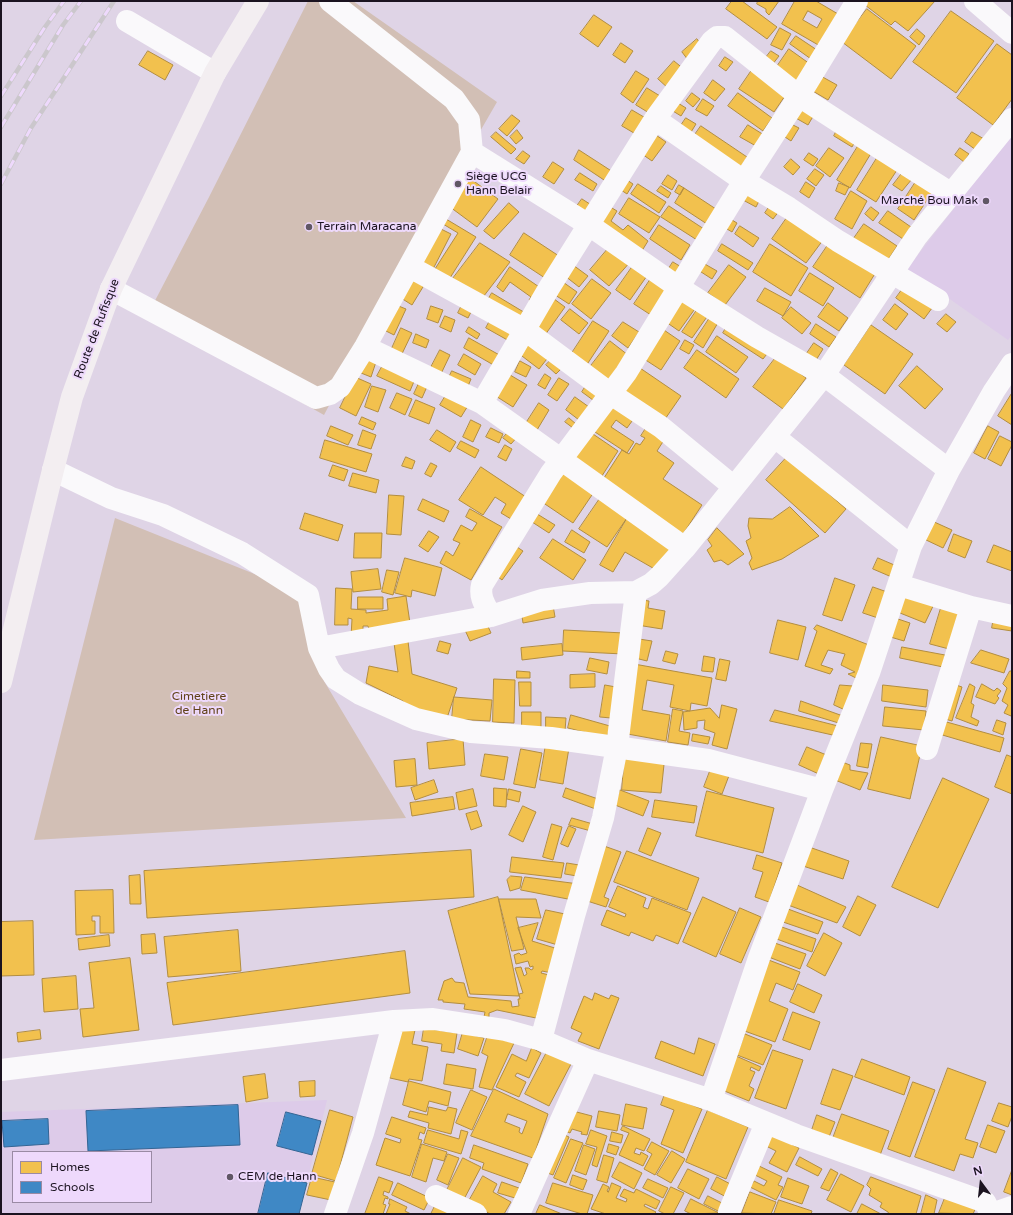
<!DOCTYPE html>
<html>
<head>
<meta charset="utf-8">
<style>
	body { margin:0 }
	#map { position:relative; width:1013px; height:1215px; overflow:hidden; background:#dfd4e6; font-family:"Varela Round",sans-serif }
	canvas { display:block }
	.frame { position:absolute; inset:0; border:2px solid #1b1320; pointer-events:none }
	.legend { position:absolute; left:12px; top:1151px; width:140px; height:52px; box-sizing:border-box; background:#eed9fc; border:1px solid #9a8aa4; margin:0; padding:5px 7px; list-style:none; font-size:12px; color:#1b1320 }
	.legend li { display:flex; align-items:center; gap:8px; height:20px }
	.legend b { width:20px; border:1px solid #9a8aa4 }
	.north { position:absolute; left:961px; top:1163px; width:40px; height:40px; -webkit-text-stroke:3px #eed9fc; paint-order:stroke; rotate:345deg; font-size:11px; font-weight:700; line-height:16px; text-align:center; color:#1b1320 }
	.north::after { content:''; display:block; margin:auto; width:14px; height:18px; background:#1b1320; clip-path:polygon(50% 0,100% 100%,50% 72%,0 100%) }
</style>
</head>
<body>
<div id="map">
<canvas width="1013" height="1215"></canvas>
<div class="frame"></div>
<ul class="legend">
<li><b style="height:11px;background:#f2c14e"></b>Homes</li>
<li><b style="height:11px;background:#3f88c5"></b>Schools</li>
</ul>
<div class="north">N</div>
</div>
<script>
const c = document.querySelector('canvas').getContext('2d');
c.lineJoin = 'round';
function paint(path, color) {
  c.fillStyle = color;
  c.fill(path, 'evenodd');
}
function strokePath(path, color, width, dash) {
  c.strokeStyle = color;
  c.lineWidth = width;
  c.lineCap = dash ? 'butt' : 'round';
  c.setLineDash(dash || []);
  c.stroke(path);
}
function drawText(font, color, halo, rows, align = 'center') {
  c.font = font + ' "Varela Round",sans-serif';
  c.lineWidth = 4;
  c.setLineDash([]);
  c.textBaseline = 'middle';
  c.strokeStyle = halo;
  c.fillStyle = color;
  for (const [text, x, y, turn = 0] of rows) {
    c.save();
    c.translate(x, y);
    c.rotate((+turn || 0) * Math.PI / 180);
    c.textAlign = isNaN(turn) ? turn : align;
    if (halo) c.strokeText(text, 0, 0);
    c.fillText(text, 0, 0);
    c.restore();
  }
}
paint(new Path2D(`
	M1012,134v201l-4,5 -101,-71z
	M327,1100l-28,114h-298v-102zM13,1152h138v50h-138z`), '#ddcbe9');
paint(new Path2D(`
	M308,1h45l144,101 -89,154 -84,159 -177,-99 61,-117z
	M115,518l187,75 22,88 82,137 -372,22z`), '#d2bfb5');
const homes = new Path2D(`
	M732,1h10l35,26 -10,12 -41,-30z
	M758,1h21l-10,14 -3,-3v-3l-9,-5z
	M795,1h21l22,13 -18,32 -38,-22zM808,11l14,8 -5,9 -14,-8z
	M862,1h73l-27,30 -13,-10 -4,4 -30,-23z
	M867,9l49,37 -25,33 -49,-37z
	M951,11l43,30 -38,52 -43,-31z
	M594,15l18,12 -14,20 -18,-13z
	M780,28l11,6 -9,16 -11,-5z
	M917,29l8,7 -6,9 -9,-8z
	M796,36l21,14 -6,9 -21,-15z
	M697,39l6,8 -15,13 -6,-8z
	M621,43l12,8 -8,12 -12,-8z
	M997,44l15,11v44l-19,26 -36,-27z
	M789,49l21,15 -13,18 -21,-14z
	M148,51l25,14 -8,15 -26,-15z
	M771,51l8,5 -7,9 -8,-5z
	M725,57l8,5 -7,9 -7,-5z
	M674,61l11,9 -16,19 -11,-10z
	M752,70l35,23 -13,19 -35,-23z
	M636,71l13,8 -16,24 -12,-9z
	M819,75l18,10 -9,15 -17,-10z
	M713,80l12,9 -10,12 -11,-8z
	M647,88l18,11 -11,17 -18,-11z
	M692,93l8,6 -7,8 -7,-6z
	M738,93l34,25 -9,13 -35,-25z
	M703,99l11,7 -7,10 -11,-6z
	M673,100l13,8 -5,8 -13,-8z
	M800,105l15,8 -7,12 -14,-8z
	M632,110l17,10 -10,16 -17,-10z
	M512,115l8,6 -13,15 -8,-7z
	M686,118l10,6 -8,13 -10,-7z
	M789,123l10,5 -8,13 -9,-6z
	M748,125l16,10 -8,11 -16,-9z
	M701,126l46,31 -6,10 -47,-31z
	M838,128l18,12 -4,7 -18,-11z
	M517,130l6,8 -7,6 -6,-7z
	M496,132l20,17 -5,5 -20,-17z
	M972,132l12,7 -8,11 -11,-8z
	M653,133l13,9 -14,19 -13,-9z
	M860,143l13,7 -23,38 -13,-8z
	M829,148l15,10 -14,19 -14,-11z
	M960,148l9,6 -5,8 -9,-7z
	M579,150l34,22 -6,10 -33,-22z
	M523,151l7,5 -6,8 -8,-5z
	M809,153l9,6 -5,7 -9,-6z
	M877,158l20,12 -21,32 -19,-12z
	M791,159l9,8 -7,8 -9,-8z
	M553,162l11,7 -10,15 -11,-7z
	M815,169l9,6 -8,11 -9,-7z
	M903,172l9,7 -10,12 -9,-6z
	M580,173l17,11 -4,7 -18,-11z
	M668,175l9,6 -5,9 -10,-6z
	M467,176l31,23 -21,28 -31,-23z
	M621,176l12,8 -6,10 -12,-8z
	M917,180l16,11 -19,29 -16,-11z
	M806,182l9,6 -6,10 -9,-6z
	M839,183l10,4 -4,8 -9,-4z
	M638,184l28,18 -7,11 -28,-19z
	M679,185l5,3 -4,7 -5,-3z
	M661,186l10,7 -3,5 -11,-7z
	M684,188l35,23 -9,15 -35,-23z
	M748,190l13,7 -5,10 -13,-7z
	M851,191l16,10 -15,28 -17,-10z
	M629,198l31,19 -11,16 -30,-19z
	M582,199l11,7 -5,8 -11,-8z
	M774,200l9,6 -10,13 -8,-6z
	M509,203l10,9 -25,27 -10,-8z
	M607,205l10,6 -6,10 12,9 5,-5 20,16 -8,13 -42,-32z
	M669,206l35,23 -7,11 -36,-23z
	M871,207l8,6 -6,8 -8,-7z
	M888,211l23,16 -8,12 -24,-16z
	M791,212l35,24 -20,27 -34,-24z
	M446,219l30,18 -28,44 -15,-9 25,-39 -15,-9z
	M732,220l5,3 -5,9 -5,-3z
	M864,224l33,22 -11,17 -34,-22z
	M659,225l31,20 -9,15 -31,-21z
	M740,226l19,12 -6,9 -18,-13z
	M439,228l12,6 -20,39 -12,-6z
	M524,233l38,25 -14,22 -38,-25z
	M830,242l46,30 -16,26 -47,-31z
	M480,243l30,19 -30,39 -32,-16z
	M612,244l19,17 -22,25 -19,-16z
	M722,244l31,19 -5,7 -30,-19z
	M770,244l38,24 -17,28 -38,-24z
	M673,262l10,6 -7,11 -10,-6z
	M635,263l14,10 -19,27 -14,-10z
	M703,263l14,8 -5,8 -14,-9z
	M573,265l15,11 -9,11 -14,-11z
	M729,265l17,12 -21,28 -17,-12z
	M510,267l35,24 -9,13 -7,-4 2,-3 -21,-15 -7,10 -6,-5z
	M810,273l24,15 -11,18 -24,-15z
	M654,274l19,13 -19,30 -20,-13z
	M415,275l11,7 -14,23 -11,-7z
	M592,279l19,14 -20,26 -19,-15z
	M560,280l17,12 -8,12 -17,-11z
	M907,283l28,21 -11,15 -28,-21z
	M765,288l26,14 -8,14 -26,-15z
	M492,293l35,21 -7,10 -34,-21z
	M550,296l15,11 -20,28 -14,-11z
	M684,296l13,10 -18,25 -13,-9z
	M464,301l10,5 -6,12 -10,-5z
	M828,303l20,15 -9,13 -21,-14z
	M895,304l13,10 -12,16 -13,-10z
	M396,305l10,4 -12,26 -10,-5z
	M431,306l12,4 -5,13 -11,-4z
	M699,307l10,7 -17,24 -10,-6z
	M791,307l20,16 -9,11 -20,-16z
	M570,309l18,14 -9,11 -18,-14z
	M946,314l10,8 -9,10 -10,-8z
	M493,315l25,15 -7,12 -25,-14z
	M445,316l10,4 -4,12 -11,-5z
	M711,316l8,5 -16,27 -9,-6z
	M593,321l16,10 -23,35 -16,-10z
	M623,322l16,10 -11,16 -16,-12z
	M729,323l41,27 -7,9 -40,-26z
	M816,324l20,13 -7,10 -19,-13z
	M871,325l42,29 -28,40 -41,-29z
	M469,327l11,7 -3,5 -11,-7z
	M401,328l11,5 -13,27 -10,-5z
	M661,328l19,13 -19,29 -20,-13z
	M416,334l13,6 -3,8 -13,-5z
	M717,336l31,21 -12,16 -30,-21z
	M469,338l34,19 -6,10 -33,-19z
	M528,339l22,16 -11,14 -21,-16z
	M685,340l9,5 -5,9 -9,-5z
	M610,341l18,14 -21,26 -17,-14z
	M814,343l9,6 -10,16 -10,-6z
	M440,350l10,5 -11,23 -11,-5z
	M697,350l42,29 -13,19 -42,-30z
	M464,354l17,10 -6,11 -17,-10z
	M362,356l14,6 -5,15 -15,-6z
	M777,356l29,22 -23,31 -30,-22z
	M552,359l10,9 -6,6 -10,-9z
	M520,361l11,6 -5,10 -11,-5z
	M383,365l32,14 -5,12 -33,-15z
	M917,366l26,23 -18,20 -26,-23z
	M640,368l41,28 -18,26 -41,-28z
	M452,371l19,8 -5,12 -19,-9z
	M505,372l22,13 -14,22 -22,-14z
	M545,374l6,4 -6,11 -7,-4z
	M355,377l16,7 -15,32 -16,-8z
	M559,378l10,6 -12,17 -9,-6z
	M421,379l8,3 -7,16 -8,-4z
	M589,381l15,11 -7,11 -15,-11z
	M372,386l14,4 -8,22 -13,-5z
	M448,392l21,12 -8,13 -21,-12z
	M397,393l15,6 -7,16 -15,-7z
	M1012,393v32l-14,-9z
	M575,397l14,10 -10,13 -13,-10z
	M416,400l19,8 -6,16 -20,-8z
	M539,403l10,7 -15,25 -11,-7z
	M614,403l21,14 -8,11 -11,-8 -5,7 23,15 -7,11 -32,-21z
	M362,417l14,6 -3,7 -14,-6z
	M569,418l7,6 -3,4 -8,-6z
	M471,420l10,5 -8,17 -10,-5z
	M648,425l18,12 -9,14 17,12 -11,16 39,26 -19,29 -81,-53 20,-31 7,4 7,-11 4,2 5,-7 -4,-2z
	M331,426l22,9 -5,10 -21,-9z
	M988,426l11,6 -14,27 -11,-6z
	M491,428l12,6 -4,9 -13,-6z
	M512,428l7,7 -8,9 -8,-6z
	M363,430l13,5 -5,14 -13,-4z
	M437,430l19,12 -6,10 -20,-12z
	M590,432l28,19 -20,31 -29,-19z
	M1000,436l12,6v3l-11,21 -13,-7z
	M325,440l47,14 -6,18 -46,-14z
	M461,441l18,9 -4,8 -18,-10z
	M505,445l7,4 -6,12 -8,-4z
	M406,457l9,4 -3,8 -10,-3z
	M787,457l59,52 -21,24 -59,-53z
	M431,463l6,3 -6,11 -6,-3z
	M333,465l15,5 -4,11 -15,-5z
	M563,466l33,23 -23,34 -34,-23z
	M481,467l45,30 -15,22 -10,-6 5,-9 -11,-7 -12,18 -24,-15z
	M353,473l26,7 -3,13 -27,-7z
	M389,495l15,1 -3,39 -14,-1z
	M601,497l28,18 -22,32 -28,-18z
	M423,499l26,12 -5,11 -26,-12z
	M790,507l29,29 -37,23 -30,11 -3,-7 3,-5 -6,-17 5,-3 -3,-12 1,-8 23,1z
	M470,509l32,18 -31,53 -31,-17 6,-12 7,5 7,-13 -7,-3 8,-15 11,6 5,-8 -11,-6z
	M534,512l21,13 -6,8 -20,-13z
	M305,513l38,12 -5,16 -38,-12z
	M628,517l46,27 -16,27 -33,-19 -12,20 -13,-7z
	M932,521l20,9 -9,18 -19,-9z
	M717,528l27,26 -16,11 -7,-5 -7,2 -7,-12 5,-4 -4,-6z
	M572,530l18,12 -6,11 -19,-11z
	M429,531l10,6 -11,15 -9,-6z
	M355,533h27l-1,25h-27z
	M954,534l18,7 -7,17 -17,-7z
	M553,539l33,21 -13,20 -33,-22z
	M514,545l9,6 -21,29 -9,-7z
	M994,545l18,7v19l-25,-9z
	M405,558l37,10 -7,28 -23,-6 -1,7 -16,-4z
	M878,558l21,9 -5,11 -21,-9z
	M378,569l3,20 -28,3 -2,-20z
	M387,570l12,2 -6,23 -11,-3z
	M835,578l20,7 -13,36 -19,-6z
	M873,587l17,6 -9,26 -18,-6z
	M336,588l16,1 -1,20 15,1v3l22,-3 -1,-11 19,-3 5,34 -40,6 -3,-10h-5v12l-12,-1 1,-18 -4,-1v7h-13z
	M904,589l31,13 -10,21 -30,-12z
	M358,597h25v12h-25z
	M642,600l7,1 -1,7 17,3 -3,18 -25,-4z
	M553,605l2,12 -32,6 -2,-13z
	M941,608l19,6 -11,35 -19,-5z
	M892,617l18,6 -6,18 -17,-5z
	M994,617l18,3v11l-20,-3z
	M778,620l28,7 -8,33 -28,-7z
	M486,622l5,11 -21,8 -5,-11z
	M817,625l52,20 -11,34 -10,-5 7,-2 -14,-7 4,-11 -17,-4 -7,15 12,4 -3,5 -25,-8 12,-35 -3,-2z
	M564,630l60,3 -1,21 -60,-3z
	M639,639l13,2 -5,20 -12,-3z
	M408,641l4,33 45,14 -10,30 -43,-13 -1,-4 -37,-18 3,-17 29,6 -4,-29z
	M440,641l11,3 -3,10 -11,-3z
	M562,644l1,11 -41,5 -1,-12z
	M902,647l43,8 -2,12 -43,-9z
	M981,650l28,9 -5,14 -33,-10z
	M666,651l12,3 -3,10 -12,-3z
	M704,656l11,2 -2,14 -11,-1z
	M590,658l19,4 -2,12 -20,-4z
	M720,659l10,2 -4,20 -10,-2z
	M634,664l78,14 -5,28 -16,-3 -1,8 -20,-4 4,-22 -27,-5 -5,30 28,5 -4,26 -44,-8z
	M517,671l13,1v6h-13z
	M1010,671h2v42l-1,3 -7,-3 4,-8 -6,-4 5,-13 -4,-4z
	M595,674v13l-25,1v-13z
	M494,679l21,1 -1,43 -21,-1z
	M519,682h12v24h-11z
	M970,684l5,3 -4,16 3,2 -3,12 8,4 -2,5 -21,-8z
	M982,684l12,7 3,-3 4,3 -4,5 2,2 -4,6 -19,-7z
	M605,685l11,2 -5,31 -11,-1z
	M840,685l13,1 -8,24 -11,-5z
	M883,685l45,5 -2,17 -44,-6z
	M956,685l6,2 -10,34 -7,-2z
	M454,697l38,3 -2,21 -38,-2z
	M801,701l42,15 -1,8 -43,-13z
	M722,705l15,4 -10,40 -15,-4 3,-12 -11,-4 1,-9 -8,1v7l-13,2 -1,-18 27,-4 9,10z
	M885,707l41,4 -2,19 -41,-4z
	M673,709l10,2 -4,20 11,2 -2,12 -20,-3z
	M775,710l67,17 -5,9 -67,-15z
	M522,712h19v18h-19z
	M571,715l39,11 -3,12 -39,-10z
	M546,717l20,1 -1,13h-19z
	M997,720l9,3 -3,12 -10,-4z
	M943,721l61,17 -4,14 -61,-18z
	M693,734l17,3 -2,7 -16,-3z
	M881,737l41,9 -12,53 -42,-10z
	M463,739l2,26 -36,4 -2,-26z
	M861,743l11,1 -4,24 -11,-2z
	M546,744l23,4 -6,36 -23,-4z
	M807,747l22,9 -8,19 -22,-10z
	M521,749l21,4 -7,35 -21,-4z
	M625,752l40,3 -4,38 -39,-3z
	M485,754l23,3 -4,23 -23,-4z
	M1007,755l5,2v37l-17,-7z
	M415,759l2,26 -21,2 -2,-26z
	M842,762l8,3v5l18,3 -8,17 -25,-10z
	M712,766l18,7 -8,21 -18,-7z
	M943,778l46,21 -51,109 -46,-21z
	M434,780l4,12 -23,8 -4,-12z
	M494,788l13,1 -1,18 -12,-1z
	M566,788l38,13 -3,10 -38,-14z
	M473,789l4,17 -18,4 -3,-17z
	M509,789l12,3 -2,10 -12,-3z
	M620,790l29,11 -6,15 -28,-11z
	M707,791l67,17 -11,45 -67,-17z
	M453,797l2,12 -43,7 -2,-13z
	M655,800l42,6 -3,17 -42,-6z
	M523,806l13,6 -13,30 -14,-7z
	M477,811l5,15 -11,4 -5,-16z
	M572,818l21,6 -2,7 -22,-6z
	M552,824l10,3 -9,33 -10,-3z
	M569,826l7,3 -8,18 -7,-3z
	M648,828l13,5 -10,23 -12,-5z
	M604,846l17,6 -17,45 5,2 -3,8 -22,-7z
	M809,847l40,14 -6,18 -40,-13z
	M471,850l3,47 -327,21 -3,-47z
	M627,851l72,27 -12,32 -73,-28z
	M757,855l25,8 -13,39 -14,-5 8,-25 -10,-3z
	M512,857l52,6 -3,15 -51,-6z
	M567,863l18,3 -2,11 -18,-3z
	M140,875l1,29h-11l-1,-28z
	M511,876l11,1 -2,11 -10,3 -3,-11z
	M525,877l54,7 -6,16 -52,-10z
	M797,885l49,22 -9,16 -49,-18z
	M618,886l28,12 -3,9 5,2 4,-11 39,15 -13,31 -22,-9 -3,6 -22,-9 -2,4 -28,-11 6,-15 18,7 1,-3 -17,-7z
	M113,890l1,43h-14v-17h-8v5h3v13l-19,1 -1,-44z
	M858,896l18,9 -16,31 -17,-9z
	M498,897l21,99 -49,-2 -22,-83z
	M703,897l33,15 -20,45 -33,-15z
	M499,899h37l5,19 -25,-1 8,32 -12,2z
	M740,908l21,9 -20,46 -21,-9z
	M788,909l35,13 -5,12 -35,-12z
	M546,910l19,4 -7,31 -21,-6z
	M33,921l1,54 -33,1v-54z
	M538,923l-6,18 26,8 -6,24 -10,-2 -1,2 8,2 -13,43 -39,-8 -8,3v4h-5l1,-5 -21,-3 1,-5 -22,-2v-2h-5l6,-19 8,-3 3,4 9,1 4,14 43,4 1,6 7,-1 -1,-7h2l-1,-5 4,-1 -8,-25 6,-1 3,9 3,-2 -2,-6h4l2,2 2,-1v-3l-3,1 -2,-6 -12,3 -2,-9 5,-2 2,2 6,-2 -9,-25z
	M779,926l37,13 -4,13 -38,-14z
	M238,930l3,41 -73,6 -4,-40z
	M824,933l18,10 -17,33 -18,-10z
	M155,934l2,19 -15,1 -1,-19z
	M109,935l1,11 -31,4 -1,-11z
	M772,942l34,12 -6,15 -34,-13z
	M405,951l5,42 -237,32 -6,-42z
	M130,958l9,72 -56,7 -3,-28 14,-1 -5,-45z
	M766,959l34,13 -7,18 -17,-7 -7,18 19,8 -13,33 -36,-13z
	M76,976l2,33 -34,3 -2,-33z
	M798,984l24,11 -8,18 -24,-11z
	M595,993l14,6 2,-4 8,3 -20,51 -21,-8 4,-8 -11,-5 13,-32 8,4z
	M793,1012l27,10 -10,28 -27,-10z
	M399,1028l16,2 -3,14 16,3 -6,34 -13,-2 -1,3 -18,-4z
	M424,1028l33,5 -3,20 -13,-2 1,-7 -20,-3z
	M40,1030l1,9 -23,3 -1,-9z
	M463,1032l21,6 -6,18 -20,-7z
	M745,1034l27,11 -9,20 -26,-10z
	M488,1035l26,8 -22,47 -13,-3 9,-31 -6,-3z
	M699,1038l16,6 -12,32 -48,-18 6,-17 33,13z
	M532,1048l9,5 -12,25 -12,-5 -2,3 11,6 -7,15 -23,-10 16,-33 14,7z
	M773,1050l30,10 -17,49 -31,-11z
	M547,1052l24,12 -22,42 -24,-12z
	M736,1056l25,11 -2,4 -8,-4 -1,3 5,2 -6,14 5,3 -5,12 -27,-11z
	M862,1059l48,18 -6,18 -49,-18z
	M447,1064l29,5 -3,20 -29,-5z
	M948,1068l38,14 -21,57 13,4 -5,15 -13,-4 -6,17 -39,-14z
	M833,1069l20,7 -13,34 -19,-6z
	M265,1074l3,24 -22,4 -3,-25z
	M315,1081v15l-15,1 -1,-15z
	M409,1081l42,11 -3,14 -19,-5 -3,11 -23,-7z
	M913,1082l22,8 -25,67 -22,-8z
	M494,1089l54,25 -15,44 -62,-22zM508,1114l19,7 -5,13 -3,-2 1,-4 -15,-6z
	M471,1090l16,7 -15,33 -16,-7z
	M665,1094l37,15 -19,44 -22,-9 13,-34 -13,-5z
	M999,1103l13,4v9l-4,11 -16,-6z
	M626,1104l21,4 -4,21 -21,-4z
	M429,1107l17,4 2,-4 9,2 -6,25 -23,-6 1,-5 -21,-6 2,-6 17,4z
	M330,1110l23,7 -17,64 -24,-7z
	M569,1110l23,6 -5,19 -6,-1 1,-2 -10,-3 -2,4 -7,-3z
	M708,1110l40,17 -22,52 -40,-17z
	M599,1111l21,4 -3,16 -21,-4z
	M842,1114l47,17 -10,27 -47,-17z
	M817,1115l18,7 -6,15 -17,-7z
	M392,1117l34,11 -2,6 -4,-2 -2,7 4,1 -12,36 -34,-11 9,-27 15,5 1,-4 -15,-5z
	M988,1125l17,6 -9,22 -16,-6z
	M623,1126l27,13 -6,12 -8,-3 -2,5 6,2 1,-3 7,4 -5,10 -24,-11 10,-22 -8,-3z
	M428,1130l31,9 2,-9 7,2 -7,22 -37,-11z
	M591,1130l16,6 -10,31 -5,-2 5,-18 -11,-3z
	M558,1132l11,5 -16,38 -11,-4z
	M612,1132l11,3 -2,8 -11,-2z
	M772,1134l27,14 -12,24 -18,-9 7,-12 -10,-5z
	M571,1139l12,4 -17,40 -12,-5z
	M652,1142l17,9 -14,24 -11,-6 8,-15 -5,-3z
	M422,1144l25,8 -3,9 -11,-3 -7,24 -14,-5z
	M609,1144l10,3 -3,8 -9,-3z
	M474,1145l54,19 -7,19 -39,-14 2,-6 -14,-5z
	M584,1145l11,4 -9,26 -11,-4z
	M672,1151l13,8 -14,24 -14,-8z
	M448,1154l11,4 -11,27 -11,-5z
	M604,1155l10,3 -7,25 -10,-3z
	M800,1157l22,12 -4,7 -22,-11z
	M463,1158l18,9 -18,34 -17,-9z
	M620,1162l22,11 -8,16 -22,-12z
	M759,1166l23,11 -4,8 5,2 -7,13 -26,-13 4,-6 10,5 3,-5 -12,-6z
	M688,1169l21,10 -10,20 -21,-11z
	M831,1169l7,4 -9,18 -8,-3z
	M1012,1170v25l-8,-3z
	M841,1174l23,12 -13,26 -24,-12z
	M573,1175l14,5 -4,10 -13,-5z
	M483,1176l14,8 -4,8 18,10 -7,12h-14l-21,-13z
	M312,1177l23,5 -4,18 -24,-5z
	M379,1177l14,5 -4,11 -5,-2 -1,4 5,2v2l-3,-1 -2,6 3,1 -3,9h-18z
	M717,1177l21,11 -6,12 -21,-11z
	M871,1177l50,19 -5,18h-27l-1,-2 -8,-5 2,-4 -13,-8 2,-6 -4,-4z
	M788,1178l21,8 -7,18 -21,-7z
	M648,1179l20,9 -5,10 -20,-10z
	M502,1182l17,6 -4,10 -17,-5z
	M398,1183l32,15 -6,12 -32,-15z
	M553,1183l40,12 -6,19h-5l-36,-11z
	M612,1183l9,4 -5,11 10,4 1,-3 -7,-3 4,-7 10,4 2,-4 24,12 -4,8 -11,-5 -1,2 12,6 -2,2h-48l-15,-5 12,-25 6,3 -2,4 1,1z
	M671,1187l13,6 -11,21h-8l-6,-3z
	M750,1192l26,10 -5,12 -29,-1z
	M926,1195l11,5 -3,14h-13z
	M708,1196l16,8 -4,8 -16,-8z
	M945,1198l32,7 -4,9 -34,-1z
	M390,1199l17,8 -2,4 6,3h-25l4,-10h-1z
	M691,1199l28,14 -28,1 -6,-3z
	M779,1200l33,11 -1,3h-37z
	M862,1204l19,10h-24z
	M540,1205l22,9h-26z
	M435,1206l19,8h-23z`);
paint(homes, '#f2c14e');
strokePath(homes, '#b28d40', 1);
const schools = new Path2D(`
	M238,1105l2,40 -152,6 -2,-40z
	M286,1112l35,9 -9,34 -35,-9z
	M48,1119l1,25 -45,3 -2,-26z
	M268,1173l39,10 -8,31h-41z`);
paint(schools, '#3f88c5');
strokePath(schools, '#346594', 1);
strokePath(new Path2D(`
	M975,1l37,32
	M127,21l88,52
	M655,119l89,62 45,27 49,33 100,59
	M472,152l117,73 89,62 79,50 67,38 125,95
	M410,267l115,63 86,64 50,33 73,60
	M111,289l205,109 14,-4 10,-7 25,-40 107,-195 -3,-32 -15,-21 -124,-98
	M365,347l117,56 203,145
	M482,403l67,-115 106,-169 57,-78 5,-4h8l74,59 68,44 85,54
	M775,437l136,109
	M53,470l58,28 52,17 79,38 66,42 11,53 10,21 7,10 24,15 56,25 55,13 80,6 157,22 114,30
	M899,585l72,22 41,9
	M491,616c-6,-11 -12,-19 -9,-31l69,-112 75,-100 118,-192 55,-85 58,-95
	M319,648l172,-32 51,-16 48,-7 46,-1 15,-8 8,-7 26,-29 139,-173 93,-139 95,-117
	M927,749l44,-142
	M541,1040l33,-124 29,-98 14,-71 19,-155
	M1,1070l393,-49 39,-2 72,11 36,10 47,20 123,40 85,35 189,67 6,12
	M711,1100l48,-142 63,-168 47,-117 42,-127 38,-76 45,-79 18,-27
	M436,1196l40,18
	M729,1212l37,-89
	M335,1214l28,-81 31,-112
	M519,1214l69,-154
	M992,1214l20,-7`), '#faf9fb', 22);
strokePath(new Path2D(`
	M1,682l52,-212 19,-73 39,-108 104,-216 43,-72`), '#f3eef1', 22);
const rail = new Path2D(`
	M1,96l44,-69 19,-26
	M1,127l62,-102 18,-24
	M1,184l30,-56 83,-127`);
strokePath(rail, '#cbc7cc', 4.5);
strokePath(rail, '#eed9fc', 3, [9]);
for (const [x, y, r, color] of [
	[458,184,4,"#605765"],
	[986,201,4,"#605765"],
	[309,227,4,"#605765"],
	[230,1177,4,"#605765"]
]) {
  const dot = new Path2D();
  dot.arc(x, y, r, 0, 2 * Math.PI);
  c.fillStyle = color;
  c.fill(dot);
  strokePath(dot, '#eed9fc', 1.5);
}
drawText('12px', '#1b1320', '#eed9fc', [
	["Siège UCG",466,177],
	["Hann Belair",466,191],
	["Marché Bou Mak",978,201,"right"],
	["Terrain Maracana",317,227],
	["CEM de Hann",238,1177]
], 'left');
drawText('12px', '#1b1320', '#eed9fc', [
	["Route de Rufisque",97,329,-69]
]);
drawText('12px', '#604219', '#eed9fc', [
	["Cimetiere",199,697],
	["de Hann",199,711]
]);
</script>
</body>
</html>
